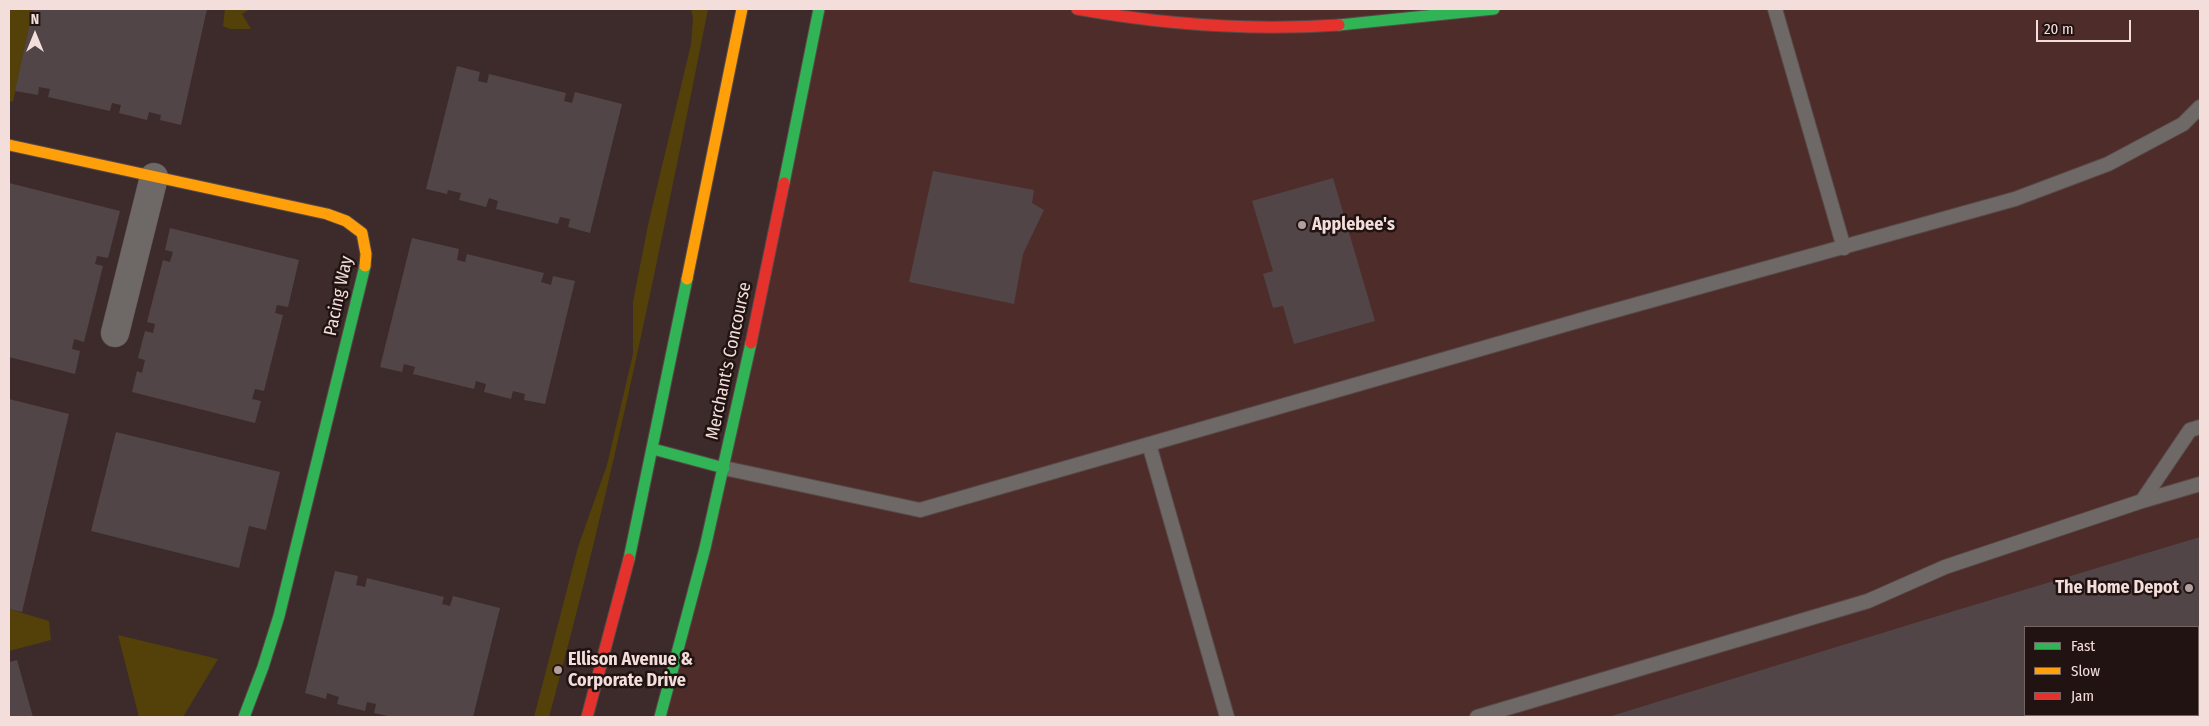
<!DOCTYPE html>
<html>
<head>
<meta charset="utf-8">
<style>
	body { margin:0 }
	#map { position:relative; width:2209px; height:726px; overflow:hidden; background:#3c2b2a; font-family:"Fira Sans Condensed",sans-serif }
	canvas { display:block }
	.frame { position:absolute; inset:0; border:10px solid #f3dedc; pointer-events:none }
	.legend { position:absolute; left:2024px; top:626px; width:175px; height:90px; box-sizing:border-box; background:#201311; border:1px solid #746462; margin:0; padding:6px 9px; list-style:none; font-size:15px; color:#f3dedc }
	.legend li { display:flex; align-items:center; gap:10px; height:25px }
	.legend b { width:25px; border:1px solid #746462 }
	.north { position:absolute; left:10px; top:10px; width:50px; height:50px; -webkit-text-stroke:4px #201311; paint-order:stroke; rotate:0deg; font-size:14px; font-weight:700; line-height:20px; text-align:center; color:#f3dedc }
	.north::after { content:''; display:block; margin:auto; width:18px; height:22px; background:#f3dedc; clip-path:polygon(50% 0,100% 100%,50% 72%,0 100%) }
	.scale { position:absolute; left:2036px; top:20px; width:95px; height:22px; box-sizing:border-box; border:2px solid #f3dedc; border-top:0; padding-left:6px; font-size:15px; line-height:18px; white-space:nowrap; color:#f3dedc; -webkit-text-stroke:4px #201311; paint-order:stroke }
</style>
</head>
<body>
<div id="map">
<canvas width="2209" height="726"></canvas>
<div class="frame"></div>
<ul class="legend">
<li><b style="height:6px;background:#30b455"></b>Fast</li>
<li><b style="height:6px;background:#ff9f0a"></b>Slow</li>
<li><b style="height:6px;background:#e5322d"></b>Jam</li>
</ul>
<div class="north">N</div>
<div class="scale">20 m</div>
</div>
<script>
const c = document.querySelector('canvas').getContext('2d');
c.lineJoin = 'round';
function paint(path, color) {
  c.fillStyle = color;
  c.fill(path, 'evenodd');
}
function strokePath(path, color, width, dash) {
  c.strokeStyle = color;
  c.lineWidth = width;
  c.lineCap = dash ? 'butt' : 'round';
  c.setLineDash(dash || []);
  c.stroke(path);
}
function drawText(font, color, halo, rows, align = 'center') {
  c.font = font + ' "Fira Sans Condensed",sans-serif';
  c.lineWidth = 5;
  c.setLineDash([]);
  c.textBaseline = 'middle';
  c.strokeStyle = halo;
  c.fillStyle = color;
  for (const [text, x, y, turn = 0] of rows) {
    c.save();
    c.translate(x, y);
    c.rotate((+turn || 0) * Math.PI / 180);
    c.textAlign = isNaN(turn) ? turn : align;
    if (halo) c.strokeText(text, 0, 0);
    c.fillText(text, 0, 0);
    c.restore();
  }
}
paint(new Path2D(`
	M819,9h1381v708h-1540zM2025,627h173v88h-173z`), '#4e2c29');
paint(new Path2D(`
	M9,9h24l-20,93 -4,-1z
	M225,9h25l-8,5 9,15h-21l-7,-3z
	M691,9h17c-47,237 -95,475 -159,708h-15l44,-170 29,-82 26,-111v-52l15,-77 43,-181 2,-26z
	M9,609l40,12 2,19 -42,11z
	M118,635l100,24 -35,58h-44z`), '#534109');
paint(new Path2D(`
	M33,9h174l-26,116 -21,-5 1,-5 -12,-3 -2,8 -28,-7 2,-8 -9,-2 -2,8 -62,-14 2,-8 -11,-2 -1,8 -23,-4z
	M457,66l23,6 -2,9 9,2 2,-9 77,19 -2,8 8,2 3,-11 47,12 -32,129 -22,-6 2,-8 -10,-2 -2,7 -62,-15 2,-8 -9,-3 -3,9 -27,-7 2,-7 -13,-3 -1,4 -21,-5z
	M933,171l101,19 -2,13 12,7 -21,44 -9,50 -105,-22z
	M1333,178l42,143 -81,23 -11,-38 -10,2 -10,-34 10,-3 -21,-70z
	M9,183l111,28 -12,47 -11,-2 -2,8 8,2 -19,76 -10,-3 -2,10 8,2 -5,23 -66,-17z
	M170,228l129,32 -11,47 -11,-2 -2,8 8,2 -19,76 -9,-2 -3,10 9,2 -6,22 -123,-31 5,-21 5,2 3,-13 -7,-2 7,-27 8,2 2,-9 -8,-2 16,-62 7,2 3,-10 -8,-2z
	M412,238l47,11 -2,11 8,2 2,-8 77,19 -3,9 10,3 2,-9 22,5 -30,123 -21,-4 1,-6 -12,-3 -2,8 -27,-7 2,-8 -10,-3 -2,8 -61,-15 2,-7 -11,-3 -2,8 -22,-5z
	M9,399l60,15 -47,198 -13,-3z
	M116,432l164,40 -14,58 -17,-4 -10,42 -148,-37z
	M2200,537v180h-592l346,-106zM2025,627h173v88h-173z
	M335,571l23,5 -2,9 9,2 2,-9 77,19 -2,7 8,2 3,-10 47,12 -27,109h-81l-18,-4 2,-9 -9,-2 -2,9 -28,-7 2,-7 -12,-4 -1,6 -21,-6z
	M17,660l16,57h-24v-55z`), '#524547');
const lane = new Path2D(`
	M1775,9l69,239
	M1149,444l78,273
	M724,468l196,42 668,-192 427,-119 93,-35 75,-40 17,-17
	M2142,501l58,-17
	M1477,717l391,-116 77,-34 197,-66 48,-71 10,-3`);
const street = new Path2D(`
	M115,333l39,-156`);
const fast = new Path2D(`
	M1339,25l155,-16
	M784,183l35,-174
	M653,449l71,19
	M629,559l58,-280
	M244,717l19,-50 16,-51 86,-350
	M660,717l45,-169 46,-205`);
const slow = new Path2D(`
	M9,145l318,69 19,7 16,12 4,21 -1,12
	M687,279l55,-270`);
const jam = new Path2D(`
	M1077,9c89,16 172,22 262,16
	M751,343l33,-160
	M587,717l42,-158`);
strokePath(lane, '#584948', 16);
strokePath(street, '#584948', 29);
strokePath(fast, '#584948', 13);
strokePath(slow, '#584948', 13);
strokePath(jam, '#584948', 13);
strokePath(lane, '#6e6866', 14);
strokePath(street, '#6e6866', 28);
strokePath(fast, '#30b455', 11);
strokePath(slow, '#ff9f0a', 11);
strokePath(jam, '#e5322d', 11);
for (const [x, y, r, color] of [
	[1302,225,5,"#b39f9e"],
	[2189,588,5,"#b39f9e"],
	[558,670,5,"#b39f9e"]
]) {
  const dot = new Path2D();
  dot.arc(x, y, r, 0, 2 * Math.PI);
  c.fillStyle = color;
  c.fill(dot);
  strokePath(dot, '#201311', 2);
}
drawText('bold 18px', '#f3dedc', '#201311', [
	["Applebee's",1312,225],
	["The Home Depot",2179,588,"right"],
	["Ellison Avenue &",568,660],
	["Corporate Drive",568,681]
], 'left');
drawText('18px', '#f3dedc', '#201311', [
	["Pacing Way",339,296,-78],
	["Merchant's Concourse",729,361,-78]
]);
</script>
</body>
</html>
